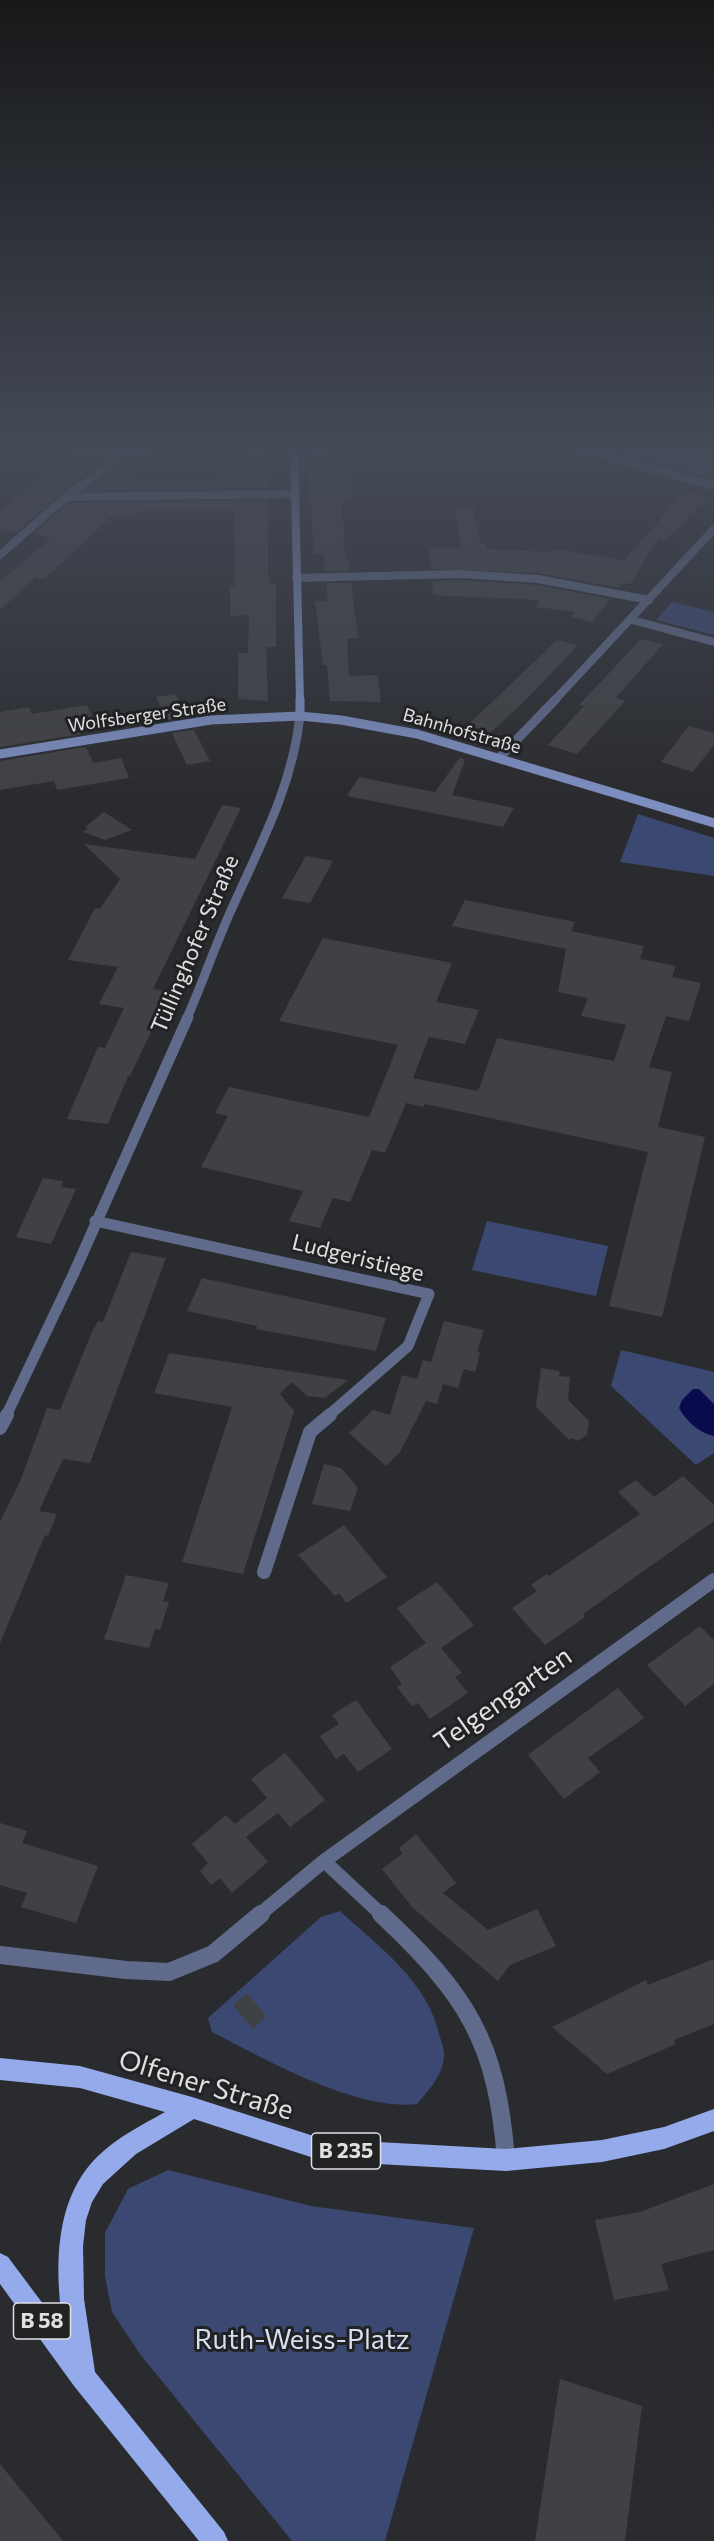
<!DOCTYPE html>
<html>
<head>
<meta charset="utf-8">
<style>
	body { margin:0 }
	canvas { display:block; background:#2a2b2e }
</style>
</head>
<body>
<canvas width="714" height="2541"></canvas>
<script>
const c = document.querySelector('canvas').getContext('2d');
c.lineJoin = 'round';
function paint(path, color) {
  c.fillStyle = color;
  c.fill(path, 'evenodd');
}
function strokePath(path, color, width, dash) {
  c.strokeStyle = color;
  c.lineWidth = width;
  c.lineCap = dash ? 'butt' : 'round';
  c.setLineDash(dash || []);
  c.stroke(path);
}
function drawText(font, color, halo, rows, align = 'center') {
  c.font = font + ' Commissioner,sans-serif';
  c.lineWidth = 6;
  c.setLineDash([]);
  c.textBaseline = 'middle';
  c.strokeStyle = halo;
  c.fillStyle = color;
  for (const [text, x, y, turn = 0] of rows) {
    c.save();
    c.translate(x, y);
    c.rotate((+turn || 0) * Math.PI / 180);
    c.textAlign = isNaN(turn) ? turn : align;
    if (halo) c.strokeText(text, 0, 0);
    c.fillText(text, 0, 0);
    c.restore();
  }
}
paint(new Path2D(`
	M603,447h111v32l-113,-29z
	M672,602l42,10v23l-58,-15z
	M638,814l76,24v38l-94,-14z
	M487,1221l121,25 -12,50 -124,-26z
	M621,1350l93,22v81l-18,12 -85,-79z
	M340,1911c39,36 87,70 99,123 2,7 6,16 5,23 -2,19 -15,33 -27,47 -61,7 -150,-44 -205,-72l-4,-14 113,-101z
	M168,2170l143,36 163,22 -89,313h-93l-152,-187 -28,-42 -7,-36v-43l23,-44z`), '#3b4872');
paint(new Path2D(`
	M693,1389h6l15,15v32c-15,-3 -28,-15 -35,-28l3,-8z`), '#090b4d');
paint(new Path2D(`
	M81,447h42l-61,45 -45,40 -17,-3v-18z
	M139,447h27l-42,34 123,-2 -1,-32h24l-1,41 -185,3 53,-39z
	M307,447h19l1,13h11l2,18h11l1,21h-10l3,60h3l2,12h-25l-2,-17h-9z
	M684,492l23,4 -41,44 -7,-2 -29,46 -7,-1 -4,5 -81,-15 -107,-4 -2,-20 33,-1 -8,-42h19l7,37h6v6l66,3 1,-3 72,11z
	M268,500v69l1,15h7v63h-10l2,54 -30,-2v-46h10l1,-38 -19,1v-30h5l-1,-75h-97l-1,5h-24l-68,63 -8,-2 -36,33v-28l51,-44 -18,-4 35,-31z
	M460,580l77,5 73,14 -18,23 -21,-5 4,-5 -39,-5 3,-7 -106,-5 -1,-14z
	M326,583h25l7,55 -11,1 2,37 29,-1 3,27 -51,-1 -3,-36h-4l-8,-64h13z
	M641,639l22,5 -47,54 9,3 -48,53 -29,-9 36,-39 -5,-1z
	M557,640l21,5 -50,53 -37,34 -23,-7z
	M175,694l12,23 -20,3 -11,-23z
	M87,705l7,18 -16,3 3,8 -81,13v-35l29,-5 3,7z
	M689,726l25,7v12l-21,27 -32,-10z
	M194,730l16,31 -23,4 -15,-32z
	M86,747l7,16 28,-5 8,20 -72,12 -3,-9 -54,9v-29z
	M460,757l5,3 -13,35 62,13 -11,19 -156,-31 12,-19 76,15z
	M222,805l19,3 -88,181 12,2 -19,39h6l-22,46h-2l-20,48 -41,-5 31,-72 7,1 19,-40 -25,-4 19,-37 -50,-7 27,-52 5,1 20,-30 -36,-35 111,15z
	M104,812l28,18 -27,10 -22,-8 5,-4 -3,-1z
	M306,856l27,5 -23,42 -28,-5z
	M465,900l110,22 -4,9 73,15 -4,13 36,7 -4,11 29,6 -12,38 -23,-5 -17,51 23,5 -14,55 47,10 -43,180 -53,-11 39,-154 -223,-48 -2,3 -17,-4 -21,50 -13,-3 -22,52 -17,-4 -13,30 -31,-7 14,-30 -102,-24 27,-51 -13,-3 14,-26 140,30 29,-72 -119,-24 44,-83 129,25 -16,39 43,8 -14,34 -36,-7 -16,41 65,13 19,-53 117,23 12,-36 -45,-9 7,-18 -30,-6 8,-43 -114,-23z
	M43,1178l20,3 -2,6 15,2 -25,55 -35,-7z
	M131,1252l35,6 -76,205 -27,-4 -24,52 18,3 -9,22 -3,-1 -45,108v-121l21,-43 26,-71 13,2 32,-78 6,-11 5,1z
	M202,1278l184,40 -10,33 -120,-22 1,-3 -70,-15z
	M444,1321l40,9 -7,22 3,1 -5,19 -11,-3 -6,19 -15,-4 -6,20 -11,-3 -26,51 -14,14 -37,-33 24,-23 17,5 12,-40 15,4 6,-19 8,2z
	M169,1353l179,27 -23,18 -18,-2 -15,-14 -12,12 14,17 -51,163 -61,-12 50,-155 -78,-14z
	M541,1368l19,3 -1,5 11,1 -2,23 21,21 -2,14 -10,6 -4,-3 -4,2 -33,-33z
	M324,1464l17,4 17,20 -8,23 -38,-7z
	M683,1476l31,29v16l-131,93 2,3 -40,28 -33,-37 25,-17 -6,-6 16,-11 2,2 91,-62 -22,-22 18,-12 18,17z
	M344,1525l43,52 -41,26 -7,-10 -4,3 -37,-41z
	M126,1575l43,8 -6,18 6,1 -9,28 -5,-1 -6,19 -45,-9z
	M437,1582l37,43 -33,23 21,25 -7,4 13,16 -38,26 -12,-16 -6,3 -15,-19 5,-3 -12,-17 36,-24 -29,-35z
	M700,1626l14,14v44l-29,22 -38,-41z
	M618,1688l26,30 -56,40 12,14 -36,27 -36,-44z
	M356,1700l36,49 -34,23 -14,-18 -8,5 -16,-23 19,-12 -7,-9z
	M285,1753l40,47 -35,27 -12,-14 -32,24 22,25 -36,31 -12,-15 -9,7 -11,-14 8,-8 -16,-19 34,-29 9,9 32,-26 -16,-19z
	M0,1823l27,8 -5,12 76,23 -22,57 -55,-16 6,-14 -27,-8z
	M416,1834l40,49 -13,10 45,37 49,-21 19,37 -46,19 -12,16 -85,-73 -31,-39 20,-15 -3,-6z
	M714,1959v65l-40,16 2,4 -69,30 -55,-47 94,-47 2,5z
	M247,1993l19,23 -13,13 -20,-24z
	M714,2184v66l-53,14 8,26 -55,10 -19,-80 45,-8z
	M560,2379l82,27 -17,135h-90z
	M0,2464l63,77h-63z`), '#404144');
strokePath(new Path2D(`
	M571,447l143,39
	M66,497l228,-3
	M0,555l66,-58 67,-50
	M296,578l164,-4 78,5 111,21
	M632,620l82,22
	M554,701l160,-172`), '#606b8b', 8);
strokePath(new Path2D(`
	M499,758l57,-59
	M187,1018c15,-34 27,-69 42,-103 29,-66 63,-126 71,-199`), '#606b8b', 9);
strokePath(new Path2D(`
	M95,1221l334,73 -21,52 -80,70
	M6,1416l67,-141 115,-258`), '#606b8b', 11);
strokePath(new Path2D(`
	M0,1428l7,-13
	M264,1572l46,-140 20,-17
	M324,1861l58,54
	M259,1915l65,-54 390,-281`), '#606b8b', 14);
strokePath(new Path2D(`
	M381,1914c86,81 116,127 125,246
	M0,1955l126,15 43,2 44,-18 48,-40`), '#606b8b', 18);
strokePath(new Path2D(`
	M294,447l6,254`), '#7d8fc1', 8);
strokePath(new Path2D(`
	M300,699v17
	M0,754l211,-34 89,-4 41,4 76,14 297,89`), '#7d8fc1', 9);
paint(new Path2D(`
	M0,2058l80,8 112,31 131,42 183,10 96,-9 62,-13 50,-18v22l-50,18 -62,13 -96,9 -183,-10 -129,-42 -58,35 -33,30 -11,18 -6,18 -3,26 1,53 11,73 129,160 4,9h-29l-125,-155 -74,-102v-31l8,4 56,75c-9,-58 -12,-130 33,-175 19,-19 45,-32 68,-45l-85,-24 -80,-8z`), '#94aaeb');
const sky = c.createLinearGradient(0, 0, 0, 803);
sky.addColorStop(0, '#171819');
sky.addColorStop(0.56, '#444a57');
sky.addColorStop(1, '#444a5700');
c.fillStyle = sky;
c.fillRect(0, 0, 714, 803);
drawText('18px', '#e0e0e2', '#212224', [
	["Wolfsberger Straße",147,715,-8],
	["Bahnhofstraße",462,731,16]
]);
for (const [x, y, w] of [
	[346,2151,69],
	[42,2321,57]
]) {
  const box = new Path2D();
  box.roundRect(x - w / 2, y - 18, w, 36, 4.5);
  c.fillStyle = '#212224';
  c.fill(box);
  strokePath(box, '#e0e0e2', 1.5);
}
drawText('bold 21px', '#e0e0e2', null, [
	["B 235",346,2151],
	["B 58",42,2321]
]);
drawText('22px', '#e0e0e2', '#212224', [
	["Tüllinghofer Straße",195,944,-67],
	["Ludgeristiege",358,1258,14]
]);
drawText('27px', '#e0e0e2', '#212224', [
	["Telgengarten",503,1699,-35],
	["Olfener Straße",206,2085,17]
]);
drawText('27px', '#d6def2', '#212224', [
	["Ruth-Weiss-Platz",302,2340]
]);
</script>
</body>
</html>
